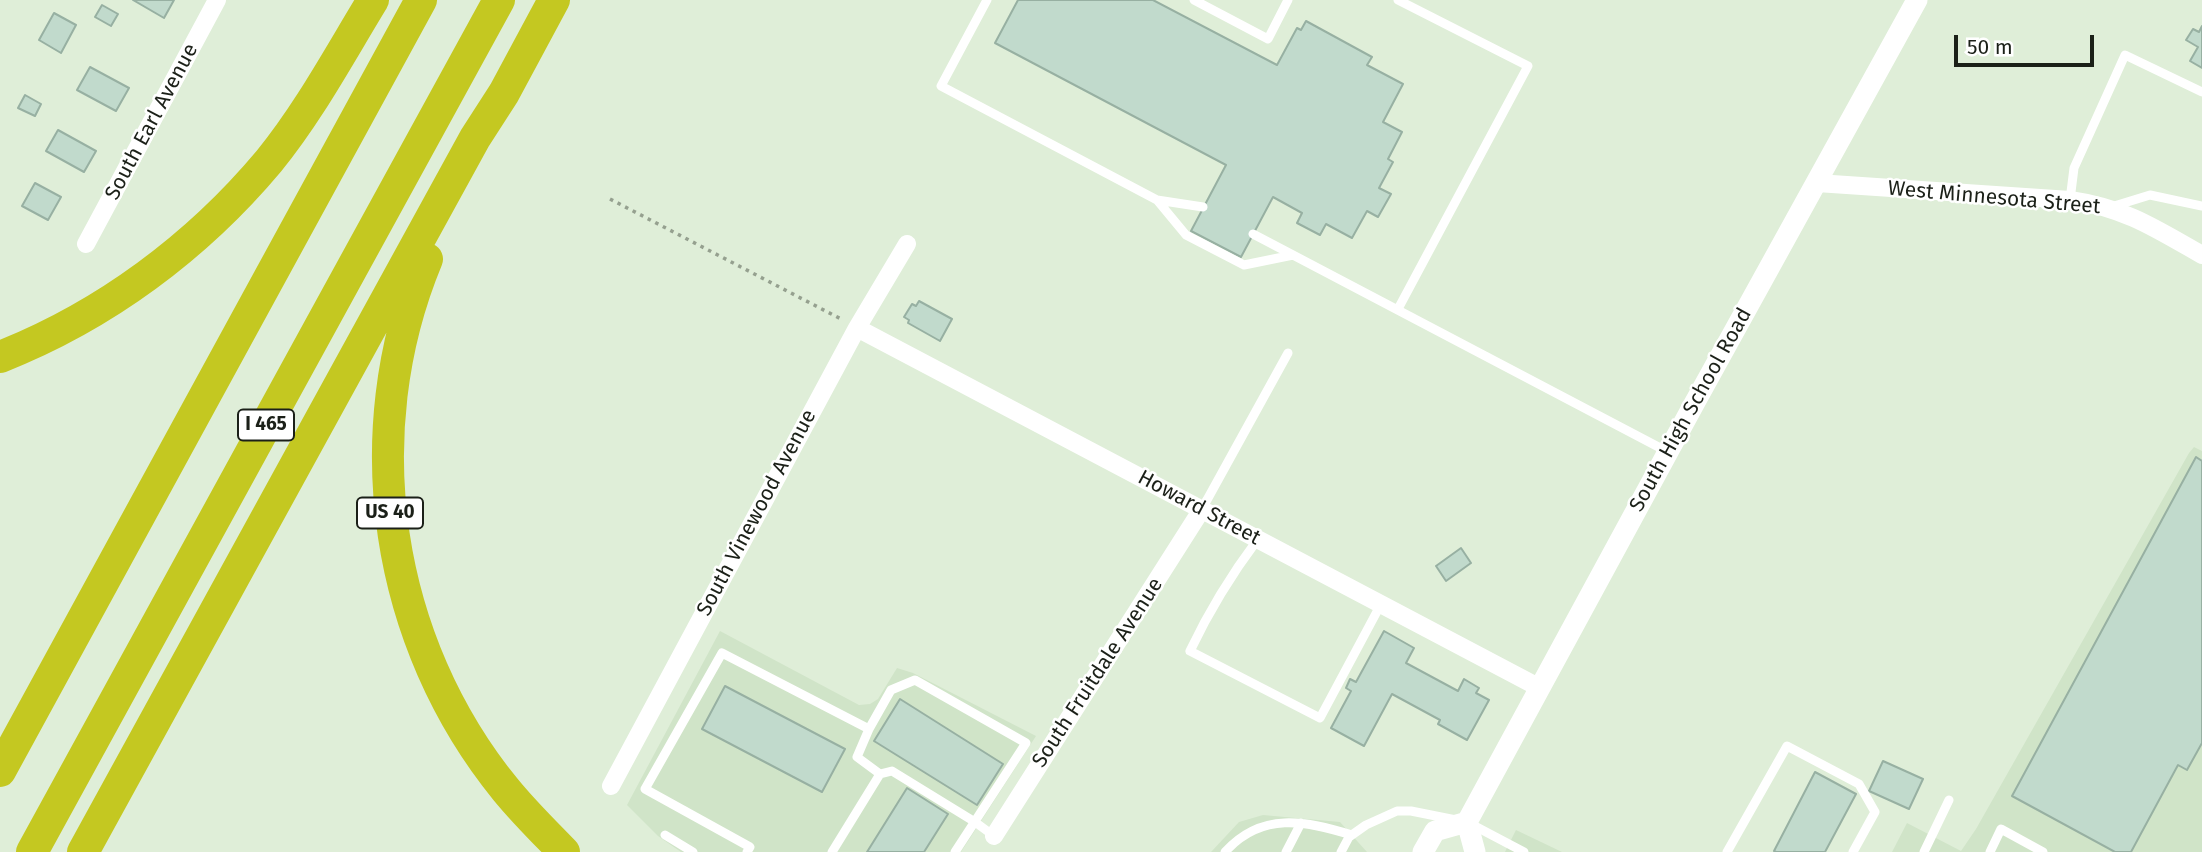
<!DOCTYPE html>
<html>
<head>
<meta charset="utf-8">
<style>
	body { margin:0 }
	#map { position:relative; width:2202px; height:852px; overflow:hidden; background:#dfeed8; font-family:"Fira Sans",sans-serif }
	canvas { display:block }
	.scale { position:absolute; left:1954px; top:35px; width:140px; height:32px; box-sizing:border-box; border:4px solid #1b2018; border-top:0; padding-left:9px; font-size:21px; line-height:24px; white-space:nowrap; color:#1b2018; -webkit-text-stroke:5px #fff; paint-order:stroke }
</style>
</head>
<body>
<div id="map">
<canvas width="2202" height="852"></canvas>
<div class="scale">50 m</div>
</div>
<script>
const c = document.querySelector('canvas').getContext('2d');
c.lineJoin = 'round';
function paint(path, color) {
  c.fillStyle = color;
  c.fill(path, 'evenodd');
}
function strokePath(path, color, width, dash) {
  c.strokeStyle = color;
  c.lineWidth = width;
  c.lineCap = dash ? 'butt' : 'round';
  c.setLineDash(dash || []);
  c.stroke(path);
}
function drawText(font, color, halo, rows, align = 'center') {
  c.font = font + ' "Fira Sans",sans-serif';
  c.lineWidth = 5;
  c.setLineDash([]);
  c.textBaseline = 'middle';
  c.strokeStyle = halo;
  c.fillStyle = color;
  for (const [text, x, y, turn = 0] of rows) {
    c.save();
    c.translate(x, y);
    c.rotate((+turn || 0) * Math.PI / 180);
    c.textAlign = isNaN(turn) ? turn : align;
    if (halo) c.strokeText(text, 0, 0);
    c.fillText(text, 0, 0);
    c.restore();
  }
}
paint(new Path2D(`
	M2194,447l8,4v401h-310l15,-29 54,28 15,-22 213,-376z
	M720,631l139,74 11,-1 8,-5 19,-31 16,5 123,63 -75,116h-280l-23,-16 -31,-31z
	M1263,815l77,7 27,30h-156l28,-30z
	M1516,830l46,22h-57z`), '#d0e4c8');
const building = new Path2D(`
	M133,0h41l-10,18z
	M1018,0h135l124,65 20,-37 4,2 5,-9 66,36 -5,8 36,19 -20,38 19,10 -14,27 5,3 -14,26 12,6 -13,23 -11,-6 -15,27 -26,-14 -6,11 -23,-12 5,-10 -29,-16 -32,60 -50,-26 35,-66 -231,-122z
	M102,5l16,9 -7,12 -16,-9z
	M54,13l22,12 -15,28 -22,-13z
	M2202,26v42l-12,-7 8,-14 -12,-7 7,-11 6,3z
	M90,67l39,21 -13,23 -39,-21z
	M25,95l16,9 -6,12 -17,-8z
	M58,130l38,21 -12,21 -38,-21z
	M35,183l26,14 -13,23 -26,-14z
	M919,301l33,18 -12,22 -32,-18 1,-3 -5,-3 8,-13 4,2z
	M2196,457l6,4v282l-15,27 -9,-5 -47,87h-16l-103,-56z
	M1461,548l10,15 -25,18 -10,-15z
	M1384,631l30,17 -8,15 52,28 6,-12 15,9 -3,5 13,7 -22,40 -29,-16 2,-4 -48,-26 -28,52 -33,-18 20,-37 -5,-3 4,-9 6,3z
	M725,686l120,63 -23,43 -120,-63z
	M900,699l103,65 -26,41 -103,-64z
	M1883,761l40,18 -14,30 -40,-18z
	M1815,772l41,22 -31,58h-49l-2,-1z
	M907,788l41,26 -24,38h-57z`);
paint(building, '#c1dacc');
strokePath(building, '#97b0a2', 2);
strokePath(new Path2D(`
	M610,199l231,120`), '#95a08f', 3.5, [3.5, 5]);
strokePath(new Path2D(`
	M987,0l-46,86 216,114 29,35 58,30 49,-10 375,197
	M1194,0l74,39 20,-39
	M1157,200l46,7
	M2070,200l4,-32 51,-113 77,37
	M2111,207l39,-12 52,11
	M1253,234l40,21
	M1398,309l130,-243 -130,-66
	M1202,509l86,-156
	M1258,539c-27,36 -49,72 -68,112l130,67 61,-114
	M880,774l-23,-17 12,-28 22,-39 24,-10 111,63 -71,109
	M1469,823l55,29
	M665,835l28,17
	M747,852l3,-5 -105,-58 77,-136 147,76
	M832,852l48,-78 12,-3 83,51 19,14
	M1225,852c37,-41 80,-31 127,-17
	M1286,852l15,-29
	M1341,852l8,-15 17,-12 31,-14h14l45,9
	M1727,852l60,-106 72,38 16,28 -22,40
	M1924,852l25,-52
	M1990,852l11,-23 42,23`), '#fff', 9);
strokePath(new Path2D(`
	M1817,183l253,17c55,8 85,28 132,55
	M86,244l131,-244
	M857,328l683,360
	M611,786l246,-458 50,-84
	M994,836l208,-327`), '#fff', 18);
strokePath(new Path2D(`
	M1423,852l12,-21 32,-9
	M1475,852l-8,-30 227,-418 223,-404`), '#fff', 21);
strokePath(new Path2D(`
	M427,259c-73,176 -42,383 79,531 18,22 38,42 58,62
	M0,357c104,-41 197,-110 269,-196 40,-49 71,-107 104,-161
	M0,771l421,-771
	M32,852l467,-852
	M83,852l392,-714 29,-45 50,-93`), '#c4c821', 32);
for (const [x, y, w] of [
	[266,425,56],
	[390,513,66]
]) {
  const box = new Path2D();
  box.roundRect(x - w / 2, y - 15.5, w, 31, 5);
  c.fillStyle = '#fff';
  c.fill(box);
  strokePath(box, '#1b2018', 2);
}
drawText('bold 19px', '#1b2018', null, [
	["I 465",266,425],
	["US 40",390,513]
]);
drawText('21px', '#1b2018', '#fff', [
	["South Earl Avenue",152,122,-62],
	["West Minnesota Street",1994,198,5],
	["South High School Road",1691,410,-61],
	["Howard Street",1199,508,28],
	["South Vinewood Avenue",757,513,-62],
	["South Fruitdale Avenue",1098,673,-57]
]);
</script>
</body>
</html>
